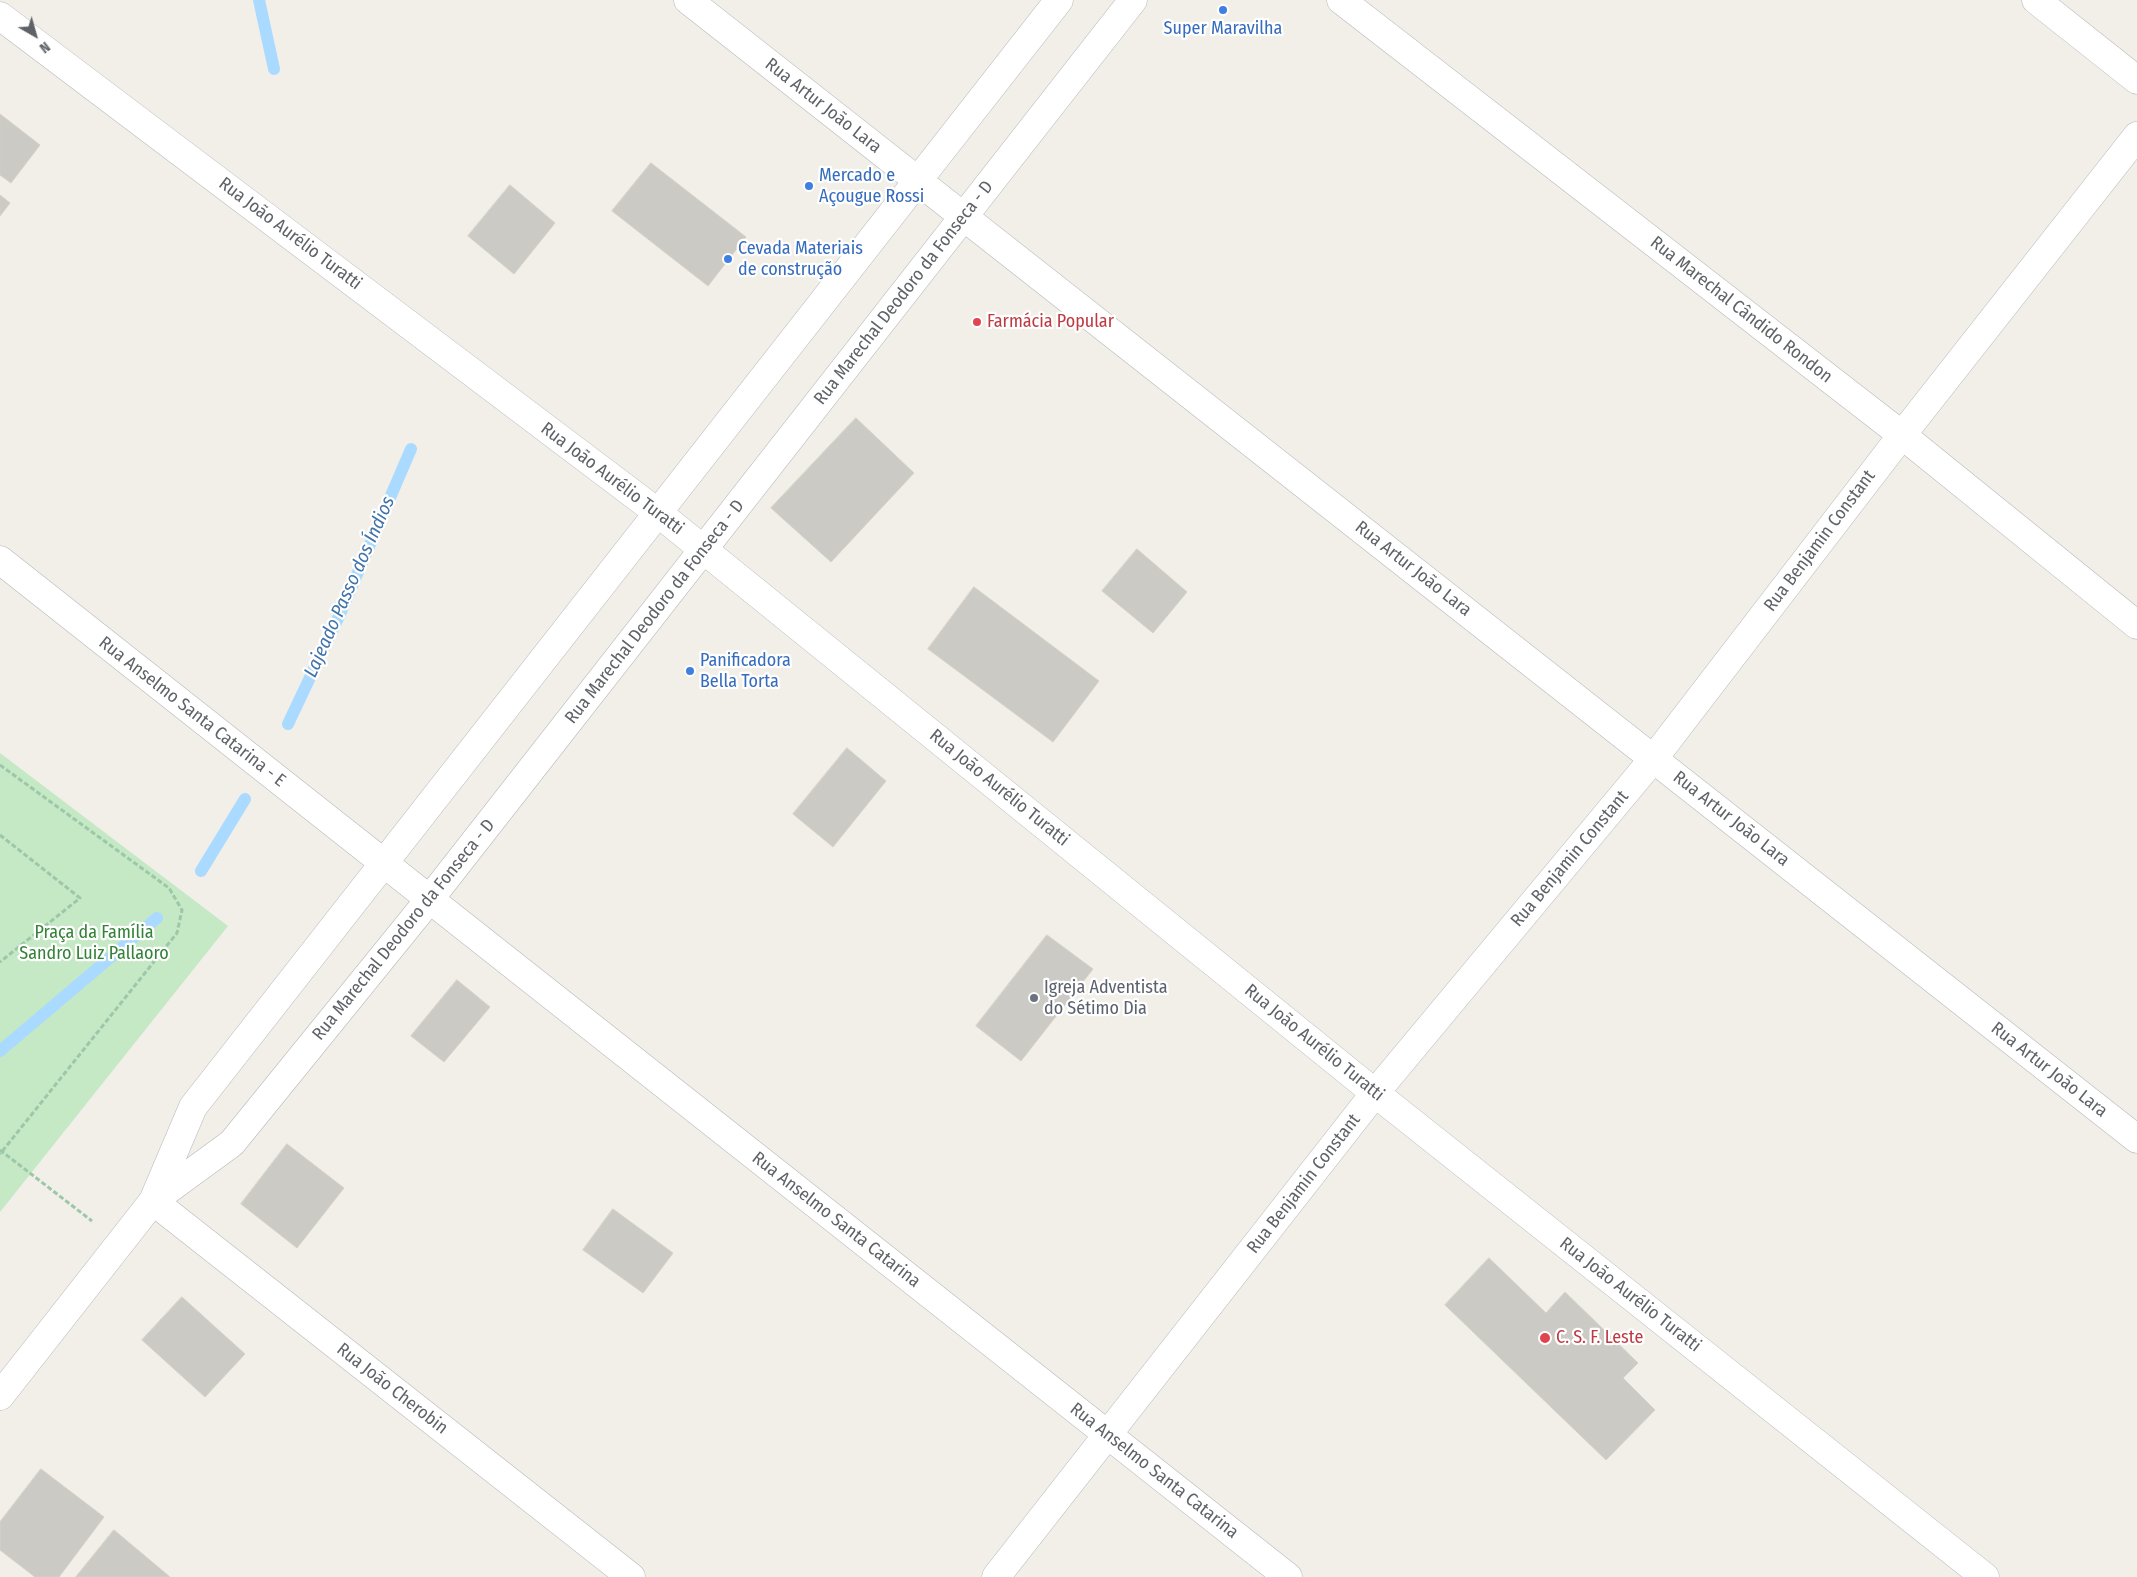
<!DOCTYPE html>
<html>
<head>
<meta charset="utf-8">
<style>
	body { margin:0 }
	#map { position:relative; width:2137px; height:1577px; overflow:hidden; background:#f1efe8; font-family:"Fira Sans Condensed",sans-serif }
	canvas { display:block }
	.north { position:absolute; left:10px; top:10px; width:50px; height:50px; -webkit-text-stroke:4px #fff; paint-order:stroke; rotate:142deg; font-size:14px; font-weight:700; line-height:20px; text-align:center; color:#5f6368 }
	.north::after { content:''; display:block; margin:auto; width:18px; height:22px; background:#5f6368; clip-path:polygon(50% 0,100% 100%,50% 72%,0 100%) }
</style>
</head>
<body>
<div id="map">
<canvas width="2137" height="1577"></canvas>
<div class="north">N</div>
</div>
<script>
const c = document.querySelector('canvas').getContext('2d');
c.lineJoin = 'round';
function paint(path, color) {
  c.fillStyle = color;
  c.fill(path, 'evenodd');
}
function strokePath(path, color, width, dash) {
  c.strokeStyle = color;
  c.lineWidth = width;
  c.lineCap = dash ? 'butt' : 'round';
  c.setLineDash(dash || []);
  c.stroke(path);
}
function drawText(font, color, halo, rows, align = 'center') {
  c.font = font + ' "Fira Sans Condensed",sans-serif';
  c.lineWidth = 4.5;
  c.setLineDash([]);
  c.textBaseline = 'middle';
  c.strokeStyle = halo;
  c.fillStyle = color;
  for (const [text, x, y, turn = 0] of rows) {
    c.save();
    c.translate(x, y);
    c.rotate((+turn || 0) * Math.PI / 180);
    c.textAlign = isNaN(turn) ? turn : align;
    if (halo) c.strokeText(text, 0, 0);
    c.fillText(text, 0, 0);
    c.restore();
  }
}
paint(new Path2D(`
	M0,753l228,173 -228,286z`), '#c5e8c5');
strokePath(new Path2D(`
	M259,0l15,69
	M288,724l52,-110 71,-165
	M201,871l44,-72
	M0,1051l157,-133`), '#aadaff', 12);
const building = new Path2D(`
	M0,114l40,31 -29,38 -11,-8z
	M651,163l95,74 -38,49 -96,-75z
	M510,185l45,38 -41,51 -46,-38z
	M0,195l10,8 -10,13z
	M856,418l58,55 -83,89 -60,-54z
	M1137,549l50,43 -34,41 -51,-42z
	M974,587l125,94 -46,61 -125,-93z
	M847,748l39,33 -53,66 -40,-33z
	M1047,935l46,34 -72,92 -45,-35z
	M457,980l33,27 -46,55 -33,-26z
	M287,1144l57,44 -47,60 -56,-44z
	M613,1209l60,44 -30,40 -60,-43z
	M1489,1258l57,55 19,-21 73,71 -15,15 32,32 -49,50 -161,-155z
	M182,1297l63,57 -40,43 -63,-57z
	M41,1469l63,48 -45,60h-24l-35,-27v-28z
	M114,1530l56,47h-94z`);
paint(building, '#cccac5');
strokePath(building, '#d6d1c6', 1);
const minor = new Path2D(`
	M688,0l1449,1139
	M1341,0l561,435 235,190
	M2036,0l101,80
	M0,16l657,496 718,581 610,484
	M0,560l1288,1017
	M154,1200l78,-57 197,-243 704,-900
	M153,1201l478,376
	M0,1396l153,-195 40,-94 866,-1107
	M996,1577l379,-484 279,-335 248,-323 235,-299`);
strokePath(minor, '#b5b8bc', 29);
strokePath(new Path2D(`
	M0,765l169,123 13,22 -5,23 -177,221
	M0,835l80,63 -80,64
	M0,1150l92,71`), '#9cc7a9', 3, [5, 2.5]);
strokePath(minor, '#fff', 28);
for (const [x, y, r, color] of [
	[1223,10,5,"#3f7fe0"],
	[809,186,5,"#3f7fe0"],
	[728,259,5,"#3f7fe0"],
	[977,322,5,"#e0444e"],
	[690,671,5,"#3f7fe0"],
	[1034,998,5,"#6b7280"],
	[1545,1338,6,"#e0444e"]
]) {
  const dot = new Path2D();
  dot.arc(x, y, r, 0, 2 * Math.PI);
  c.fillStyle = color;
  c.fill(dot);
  strokePath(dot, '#fff', 2);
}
drawText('18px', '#366cbe', '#fff', [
	["Super Maravilha",1223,29,"center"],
	["Mercado e",819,176],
	["Açougue Rossi",819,197],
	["Cevada Materiais",738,249],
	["de construção",738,270],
	["Panificadora",700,661],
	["Bella Torta",700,682]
], 'left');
drawText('18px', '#5f6368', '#fff', [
	["Rua Artur João Lara",823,106,38],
	["Rua João Aurélio Turatti",290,234,37],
	["Rua Marechal Deodoro da Fonseca - D",904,293,-52],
	["Rua Marechal Cândido Rondon",1741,310,38],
	["Rua João Aurélio Turatti",612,479,37],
	["Rua Benjamin Constant",1820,541,-53],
	["Rua Artur João Lara",1413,569,38],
	["Rua Marechal Deodoro da Fonseca - D",655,612,-52],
	["Rua Anselmo Santa Catarina - E",192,712,38],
	["Rua João Aurélio Turatti",999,788,39],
	["Rua Artur João Lara",1731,819,38],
	["Rua Benjamin Constant",1570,859,-50],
	["Rua Marechal Deodoro da Fonseca - D",404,930,-51],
	["Rua João Aurélio Turatti",1314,1043,39],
	["Rua Artur João Lara",2049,1070,38],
	["Rua Benjamin Constant",1304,1184,-52],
	["Rua Anselmo Santa Catarina",836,1220,38],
	["Rua João Aurélio Turatti",1630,1295,38],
	["Rua João Cherobin",392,1389,38],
	["Rua Anselmo Santa Catarina",1154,1471,38]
]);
drawText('18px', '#be3a42', '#fff', [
	["Farmácia Popular",987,322],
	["C. S. F. Leste",1556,1338]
], 'left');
drawText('18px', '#348238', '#fff', [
	["Praça da Família",94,933],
	["Sandro Luiz Pallaoro",94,954]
]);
drawText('18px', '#5b616d', '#fff', [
	["Igreja Adventista",1044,988],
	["do Sétimo Dia",1044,1009]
], 'left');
drawText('italic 19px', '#4174aa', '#fff', [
	["Lajeado Passo dos Índios",350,587,-66]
]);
</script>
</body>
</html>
